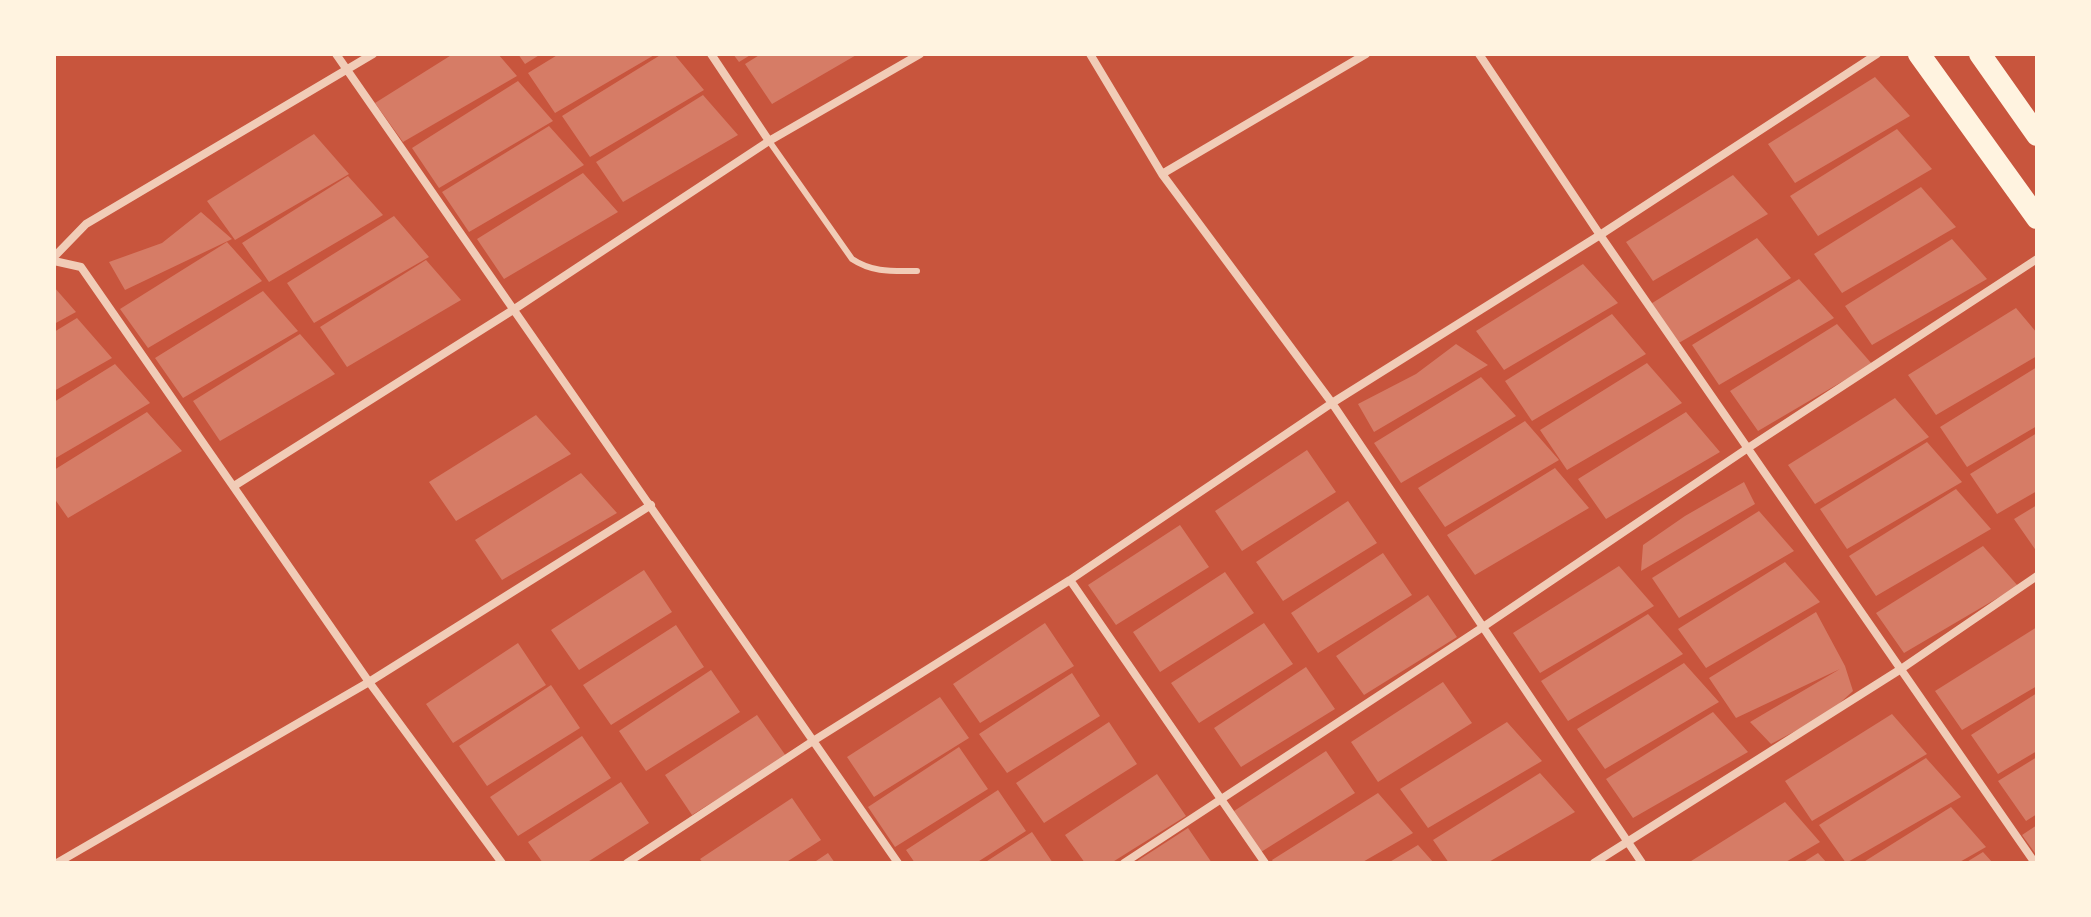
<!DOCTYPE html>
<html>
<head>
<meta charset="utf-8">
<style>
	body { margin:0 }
	#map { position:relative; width:2091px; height:917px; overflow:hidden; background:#c8553d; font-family:"Public Sans",sans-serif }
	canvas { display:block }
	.frame { position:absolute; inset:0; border:56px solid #fff3e0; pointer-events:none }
</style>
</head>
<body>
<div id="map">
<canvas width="2091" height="917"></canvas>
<div class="frame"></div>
</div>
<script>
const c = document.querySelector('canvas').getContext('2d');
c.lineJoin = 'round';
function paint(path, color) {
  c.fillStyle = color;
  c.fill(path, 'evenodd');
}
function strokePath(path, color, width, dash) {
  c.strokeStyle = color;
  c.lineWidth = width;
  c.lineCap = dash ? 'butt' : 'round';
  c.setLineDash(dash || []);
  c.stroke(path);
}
paint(new Path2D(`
	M453,54h45l19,22 -114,66 -28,-39z
	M518,54h23l-16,10z
	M559,54h97l-101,59 -27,-40z
	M662,54h12l30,36 -114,67 -28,-41z
	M733,54h19l-13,8z
	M761,54h97l-86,50 -27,-40z
	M1875,77l35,39 -115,67 -27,-39z
	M518,81l35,40 -114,67 -27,-40z
	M703,95l35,40 -115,67 -27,-40z
	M549,126l35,39 -115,67 -27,-40z
	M1897,129l35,40 -114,67 -28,-40z
	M314,134l35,40 -114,66 -28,-39z
	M583,173l35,39 -114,67 -27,-40z
	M1733,175l35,39 -115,67 -27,-39z
	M348,176l35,39 -114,67 -27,-39z
	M1921,187l35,40 -114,66 -28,-39z
	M201,212l31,27 -107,51 -16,-28 53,-19z
	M394,216l35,41 -115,66 -27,-40z
	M1757,238l34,40 -114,66 -28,-39z
	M1952,239l35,40 -115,66 -27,-39z
	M227,242l35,39 -114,67 -28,-39z
	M426,260l35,40 -114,67 -27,-40z
	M1583,264l35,39 -114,67 -28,-39z
	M1799,279l35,39 -115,67 -27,-40z
	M54,287l22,25 -22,12z
	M263,291l35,40 -115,67 -28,-40z
	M2016,308l21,25v23l-101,59 -28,-40z
	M1612,314l34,40 -114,67 -27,-40z
	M77,318l35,40 -58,33v-59z
	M1837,324l35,40 -114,67 -28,-40z
	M300,334l35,40 -115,67 -27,-40z
	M1456,344l32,21 -114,67 -16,-28 58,-30z
	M1647,363l35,40 -115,67 -27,-40z
	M115,364l35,39 -96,56v-57z
	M2037,367v59l-70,41 -27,-40z
	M1481,377l35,39 -115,67 -27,-40z
	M1895,398l34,39 -114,67 -27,-39z
	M147,412l35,39 -114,67 -14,-20v-28z
	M1686,412l34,40 -114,67 -28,-40z
	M536,415l35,39 -115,67 -27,-39z
	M1525,421l34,39 -114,67 -27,-39z
	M2037,433v58l-40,23 -27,-40z
	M1927,442l35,40 -115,67 -27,-40z
	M1307,450l29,42 -94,59 -27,-40z
	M1555,468l34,40 -114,67 -28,-40z
	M581,473l36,40 -115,67 -27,-40z
	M1744,482l11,22 -114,67 2,-26 42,-29z
	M1956,489l35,40 -115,67 -27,-40z
	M1348,501l29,42 -94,58 -27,-39z
	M2037,505v47l-23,-33z
	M1759,511l35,40 -115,67 -27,-40z
	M1180,525l29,42 -93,58 -28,-40z
	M1983,546l35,40 -114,67 -28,-40z
	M1383,553l29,42 -94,58 -27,-40z
	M1785,562l35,40 -114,66 -28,-39z
	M1619,566l35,40 -114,67 -27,-40z
	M644,570l28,42 -93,58 -28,-40z
	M1225,572l29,41 -94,59 -27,-40z
	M1428,595l29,42 -93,58 -28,-39z
	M1816,612l29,54 8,25 -24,22 -58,31 -21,-22 90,-53 -104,49 -27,-40z
	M1648,614l35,40 -115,67 -27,-40z
	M1045,623l29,43 -94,57 -27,-39z
	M1264,623l29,41 -94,59 -28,-40z
	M676,625l28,42 -93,58 -28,-40z
	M2037,627v59l-75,44 -27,-39z
	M518,643l28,42 -93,58 -27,-39z
	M1684,663l35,39 -114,67 -28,-40z
	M1306,667l29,42 -94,58 -27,-39z
	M711,670l29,42 -94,59 -27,-40z
	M1072,673l28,43 -93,57 -28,-39z
	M1443,682l29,41 -94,59 -27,-40z
	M551,685l29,43 -93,58 -28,-40z
	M2037,693v58l-39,23 -27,-39z
	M940,697l29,41 -95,59 -27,-40z
	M1713,712l35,40 -115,66 -27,-39z
	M1892,714l35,40 -115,67 -27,-40z
	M757,715l29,41 -94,59 -27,-40z
	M1109,722l28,42 -93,59 -28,-40z
	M1507,722l35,39 -114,67 -28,-39z
	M582,736l29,42 -93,58 -28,-39z
	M959,747l29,42 -93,58 -27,-40z
	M1326,751l29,42 -94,59 -27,-41z
	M2037,757v57l-11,7 -28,-40z
	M1926,758l35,39 -115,66 -27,-38z
	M1540,773l35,39 -88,51h-38l-16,-23z
	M1157,774l29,42 -75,47h-26l-20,-28z
	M621,782l28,41 -63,40h-43l-15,-21z
	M998,790l28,41 -50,32h-61l-9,-13z
	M1378,793l35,40 -52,30h-87l-2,-3z
	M792,798l29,42 -36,23h-82l-3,-4z
	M1785,802l35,40 -36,21h-96z
	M1951,807l35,40 -28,16h-96z
	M2037,825v31l-15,-21z
	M1188,828l24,35h-78z
	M1032,832l21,31h-69z
	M1418,845l16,18h-46z
	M1983,852l10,11h-28z
	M828,853l7,10h-22z
	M1818,853l9,10h-25z`), '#d67c66');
strokePath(new Path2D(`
	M769,141l83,118c21,14 41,12 65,12`), '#f1ccb7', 6);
strokePath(new Path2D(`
	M336,54l562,809
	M711,54l58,87
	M1090,54l72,120 170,229 310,460
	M1479,54l121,181 435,628
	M1162,174l204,-120
	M54,257l32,-33 287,-170
	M54,261l27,6 288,415 133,181
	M234,486l279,-176 256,-169 151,-87
	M1070,580l195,283
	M57,863l312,-181 282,-177
	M627,863l186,-122 257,-161 262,-177 268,-168 277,-181
	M1124,863l359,-236 265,-179 289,-189
	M1594,863l307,-194 136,-93`), '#f1ccb7', 8);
strokePath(new Path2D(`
	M1919,54l118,164
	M1980,54l57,81`), '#fff3e0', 22);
</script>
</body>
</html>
